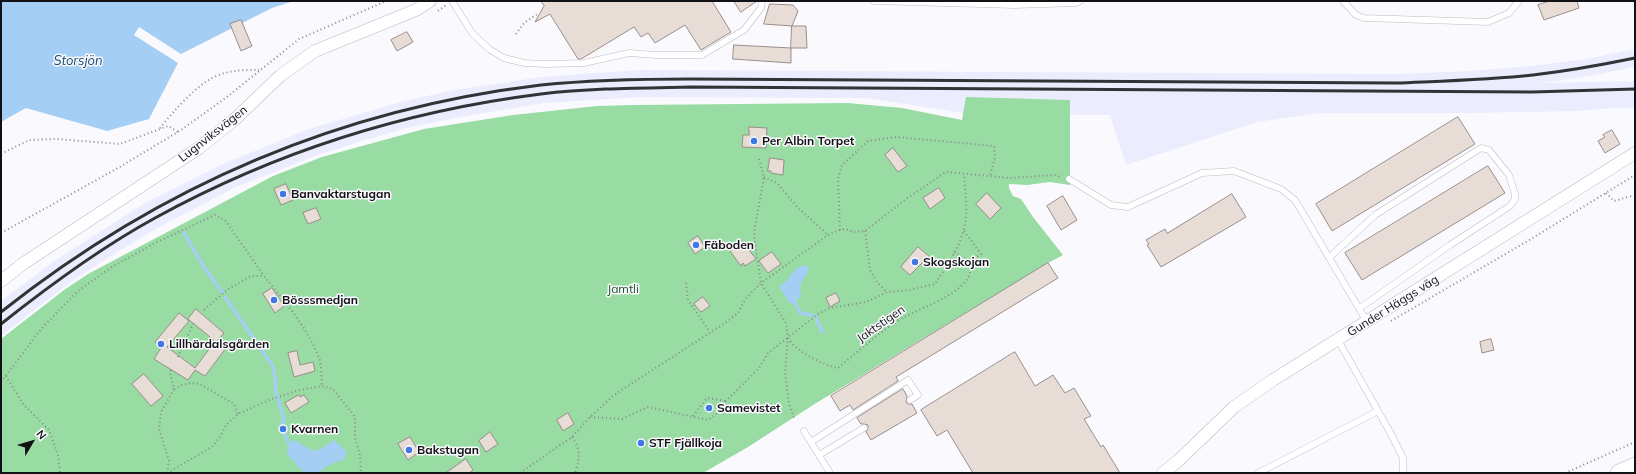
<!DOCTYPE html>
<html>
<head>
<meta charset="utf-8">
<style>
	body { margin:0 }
	#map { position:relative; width:1636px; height:474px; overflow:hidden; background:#fafafe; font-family:Mulish,sans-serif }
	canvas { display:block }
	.frame { position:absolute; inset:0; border:2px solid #121216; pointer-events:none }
	.north { position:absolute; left:12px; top:422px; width:40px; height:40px; -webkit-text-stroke:3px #fafafe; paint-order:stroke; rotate:52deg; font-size:11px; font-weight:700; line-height:16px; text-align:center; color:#121216 }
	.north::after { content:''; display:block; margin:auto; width:14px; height:18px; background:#121216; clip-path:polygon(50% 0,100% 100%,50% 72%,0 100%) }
</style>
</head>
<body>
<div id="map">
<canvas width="1636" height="474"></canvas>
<div class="frame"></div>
<div class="north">N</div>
</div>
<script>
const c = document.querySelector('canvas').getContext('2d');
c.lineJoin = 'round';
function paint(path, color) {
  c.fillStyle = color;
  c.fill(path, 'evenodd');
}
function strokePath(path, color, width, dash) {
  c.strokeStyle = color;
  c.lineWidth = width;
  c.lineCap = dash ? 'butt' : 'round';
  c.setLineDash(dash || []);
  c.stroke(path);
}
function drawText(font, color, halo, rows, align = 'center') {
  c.font = font + ' Mulish,sans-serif';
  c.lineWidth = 3;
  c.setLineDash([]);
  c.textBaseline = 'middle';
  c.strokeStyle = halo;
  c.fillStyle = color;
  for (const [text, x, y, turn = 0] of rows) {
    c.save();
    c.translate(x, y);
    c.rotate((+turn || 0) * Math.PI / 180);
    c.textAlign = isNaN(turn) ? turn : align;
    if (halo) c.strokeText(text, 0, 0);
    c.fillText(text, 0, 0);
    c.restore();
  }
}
paint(new Path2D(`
	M1635,49v18l-46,9 -47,7 93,-2v27h-22l-36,3 -107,2h-151l-62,9 -131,43 -16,-50 -140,-1 -104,-16 -225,-1 -97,6 -84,14 -49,10 -49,14 -44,14 -82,32 -77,40 -40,24 -47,30 -71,55v-35l56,-42 88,-56 80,-40 84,-34 95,-28 51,-11 86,-13 99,-7 756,4 73,-3 62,-5 55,-7z`), '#ebecfe');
paint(new Path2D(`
	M966,97l104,3v85l-20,-3 -23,3 -18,-1v4l4,8 8,3 12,18 30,38 -15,8 -235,142 -65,42 -45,26h-702v-134l63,-49 24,-16 185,-98 49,-19 102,-28 89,-14 84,-9 36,-1 215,-2 54,5 60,12z`), '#98dba3');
paint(new Path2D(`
	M1,1h293l-22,7 -91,46 -42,-27 -5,8 44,28 -29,56 -42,12 -81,-23 -25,14z
	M800,266h9c0,8 -9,15 -9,23 0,2 1,5 1,7l-8,8 -5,-2 -1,-4 -8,-11 9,-7 2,-5z
	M294,440l19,11 8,-2 13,-9 13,12 -4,9 -2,-1c-7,3 -17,6 -21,12l-16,1 -17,-19 2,-10z`), '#a4cef3');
strokePath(new Path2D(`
	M184,233l18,31 20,28
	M225,297l47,68c6,12 1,21 5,31
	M795,302l5,11 12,2
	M816,317l6,15
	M278,399l6,20 -3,7 8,18`), '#a4cef3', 3.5);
const building = new Path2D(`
	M541,1h171l19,31 -30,18 -16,-25 -30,18 -7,-10 -7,4 -7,-10 -53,32h-3l-28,-45 -15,8 9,-16z
	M734,1h23l-16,11z
	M1550,1h27l2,7 -35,12 -6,-15z
	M770,4l23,1 5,6 -6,15 -28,-2z
	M241,20l11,26 -11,5 -11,-27z
	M792,26h14l1,22h-16z
	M407,32l6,10 -16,9 -6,-11z
	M734,45l57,3v15l-58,-4z
	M1458,117l17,27 -143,87 -16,-27z
	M749,127l18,1 -1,20 -24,-1 1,-12h6z
	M1612,130l8,14 -15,9 -7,-12 7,-4 -2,-2z
	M893,148l14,18 -9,6 -13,-17z
	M770,158l14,2 -1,15 -12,-2v-2h-3z
	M1488,166l17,27 -143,87 -17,-27z
	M286,184l7,16 -12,5 -7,-16z
	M939,188l6,10 -15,11 -7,-11z
	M987,193l14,15 -11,11 -14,-15z
	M1232,194l14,23 -85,50 -14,-22 2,-1 -3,-4 19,-11 2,4z
	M1063,196l14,24 -16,10 -14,-24z
	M316,208l5,11 -13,5 -5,-11z
	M698,236l7,11 -10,7 -7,-11z
	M743,242l13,17 -11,7 -2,-3 -2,3 -11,-15z
	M918,247l11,9 -19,19 -9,-8z
	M772,252l9,12 -13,9 -9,-12z
	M1048,263l10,15 -162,99 2,4 -45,29 -3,-5 -10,6 -9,-15z
	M272,288l12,18 -9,7 -12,-19z
	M836,293l4,8 -10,6 -4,-9z
	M703,297l7,9 -9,6 -7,-8z
	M196,309l28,24 -7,8 9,7 -21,28 -10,-6 -7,10 -34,-21 7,-11 -6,-6 24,-29 10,8 -22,26 28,21 20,-27 -27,-22z
	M1491,339l3,11 -12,3 -2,-11z
	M297,351l3,14 13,-3 2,9 -21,6 -6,-24z
	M1015,352l20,34 18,-11 12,18 9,-5 17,28 -7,3 17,28 2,-2 17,28h-147l-26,-43 -10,6 -16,-26z
	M144,374l19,22 -12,10 -19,-22z
	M903,389l4,7 -1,6 2,2h4l5,9 -46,27 -5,-8 2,-4v-3l-4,-1h-3l-4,-6z
	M299,395l1,2 4,-2 5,7 -18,11 -6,-10z
	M568,413l6,11 -11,7 -6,-11z
	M490,432l8,12 -12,8 -7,-11z
	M410,437l9,15 -11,8 -10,-16z
	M466,459l7,11 -4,3h-23z`);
paint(building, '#e8dcd7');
strokePath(building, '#9a8e8a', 1);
const lane = new Path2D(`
	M452,1l20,32 17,16 15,9 20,5 22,1 38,-1 45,-10 28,2h45l42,-25 17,-22 1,-7
	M874,1l141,4 61,-2 4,-2
	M1343,1l13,14 8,3 124,4 21,-9 10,-12
	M1069,179l42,26 17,2 74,-34 32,-2 47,18 14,11 72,122
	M1330,257l45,-42 106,-67 8,2 20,25 6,19v5l-5,7 -60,39 -90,63
	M1338,340l53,94 12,24v15
	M804,431l26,42
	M811,442l97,-62 10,15 -8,5
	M819,455l45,-27
	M1258,473l120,-62`);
const street = new Path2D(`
	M1,281l23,-18 175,-115 36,-29 46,-44 34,-24 101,-41 14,-9
	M1163,473l15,-12 56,-54 39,-27 362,-227`);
const secondary = new Path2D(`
	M1619,473l16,-7`);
strokePath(lane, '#babac5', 7);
strokePath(street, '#babac5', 13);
strokePath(secondary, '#babac5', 18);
strokePath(new Path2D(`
	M438,11l8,-6
	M516,34l8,-11 15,-10
	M160,128c15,-18 41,-50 65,-55 11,-3 23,-3 34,-3
	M1,154l28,-14 28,-1 63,5 48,-18 10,6
	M759,159l5,18 -10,56 2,17 5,33 25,40 2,14 -3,36 4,30 5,15
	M764,177l13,6 20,24 31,28
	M1606,193l8,8 21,-6
	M840,230l-2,-51 4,-14 26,-24 28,-4 98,9 1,11 -5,19
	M865,231l5,39 7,12 10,10
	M1,233l117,-65 63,-38 46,-33 72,-58 87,-38
	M954,252l16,10 11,-8 -17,-23
	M686,283l2,17 22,32
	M204,310l24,-21 23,-13h13c21,26 45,53 56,85 2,8 1,17 2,25
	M1391,321l140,-82 104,-64
	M788,338c7,13 35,27 50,30 18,-15 36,-31 55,-44 21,-15 62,-25 75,-46 5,-8 0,-13 -4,-20
	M178,357l15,-33
	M6,376l17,28 26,26 9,25 2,18
	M1,382l41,-54 36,-37 34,-24 43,-24 60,-28 10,5 39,56
	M174,389l8,-4 9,-2 9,1 34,20 4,10
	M693,416l14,-18 19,3
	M590,417l32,2 26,-12 60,13 11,-8 7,-11 33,-33 9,-15 50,-39 12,-6 36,-6 21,-10 22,-2 26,-6c10,-16 23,-33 28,-52 6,-18 2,-40 1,-58
	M572,437c9,13 8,21 3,36
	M167,473l45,-26 8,-10 6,-12 12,-11 31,-14 31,-10 22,-4 11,3 22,28v21l5,17 1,18
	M167,473l2,-12 -10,-32 2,-17 13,-23 -4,-16 2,-6
	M520,473l52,-36 18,-20 24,-22 111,-72 13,-10 8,-15 15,-15 67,-48 12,-5 6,-1 7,3 12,-1 41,-32 40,-27 64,6 45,-3 6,2
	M1565,473l70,-31`), '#89898d', 2, [1, 3]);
strokePath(lane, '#fff', 6);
strokePath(street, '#fff', 12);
strokePath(secondary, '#fff', 17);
strokePath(new Path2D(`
	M1,312c159,-126 338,-203 540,-227 50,-5 100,-6 150,-6l705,4c46,-2 92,-3 137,-8 34,-4 68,-10 102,-17
	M1,324c49,-39 99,-76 154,-106 120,-66 250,-107 386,-124 50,-6 100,-6 150,-7l841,5 103,-3`), '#333337', 3);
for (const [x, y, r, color] of [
	[754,141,4,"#4078e8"],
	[283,194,4,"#4078e8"],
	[696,245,4,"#4078e8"],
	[915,262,4,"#4078e8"],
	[274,300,4,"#4078e8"],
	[161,344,4,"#4078e8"],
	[709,408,4,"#4078e8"],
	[283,429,4,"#4078e8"],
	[641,443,4,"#4078e8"],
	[409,450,4,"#4078e8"]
]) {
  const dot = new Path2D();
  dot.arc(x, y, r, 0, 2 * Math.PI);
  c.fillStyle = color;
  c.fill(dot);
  strokePath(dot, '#fafafe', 1.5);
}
drawText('12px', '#121216', '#fafafe', [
	["Lugnviksvägen",213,134,-38],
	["Gunder Häggs väg",1393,306,-32],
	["Jaktstigen",881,324,-35]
]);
drawText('bold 12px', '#121216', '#fafafe', [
	["Per Albin Torpet",762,141],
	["Banvaktarstugan",291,194],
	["Fäboden",704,245],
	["Skogskojan",923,262],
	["Bösssmedjan",282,300],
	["Lillhärdalsgården",169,344],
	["Samevistet",717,408],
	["Kvarnen",291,429],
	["STF Fjällkoja",649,443],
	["Bakstugan",417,450]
], 'left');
drawText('12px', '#1a4f27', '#fafafe', [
	["Jamtli",623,289]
]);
drawText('italic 13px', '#174c74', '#fafafe', [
	["Storsjön",78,61]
]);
</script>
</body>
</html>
